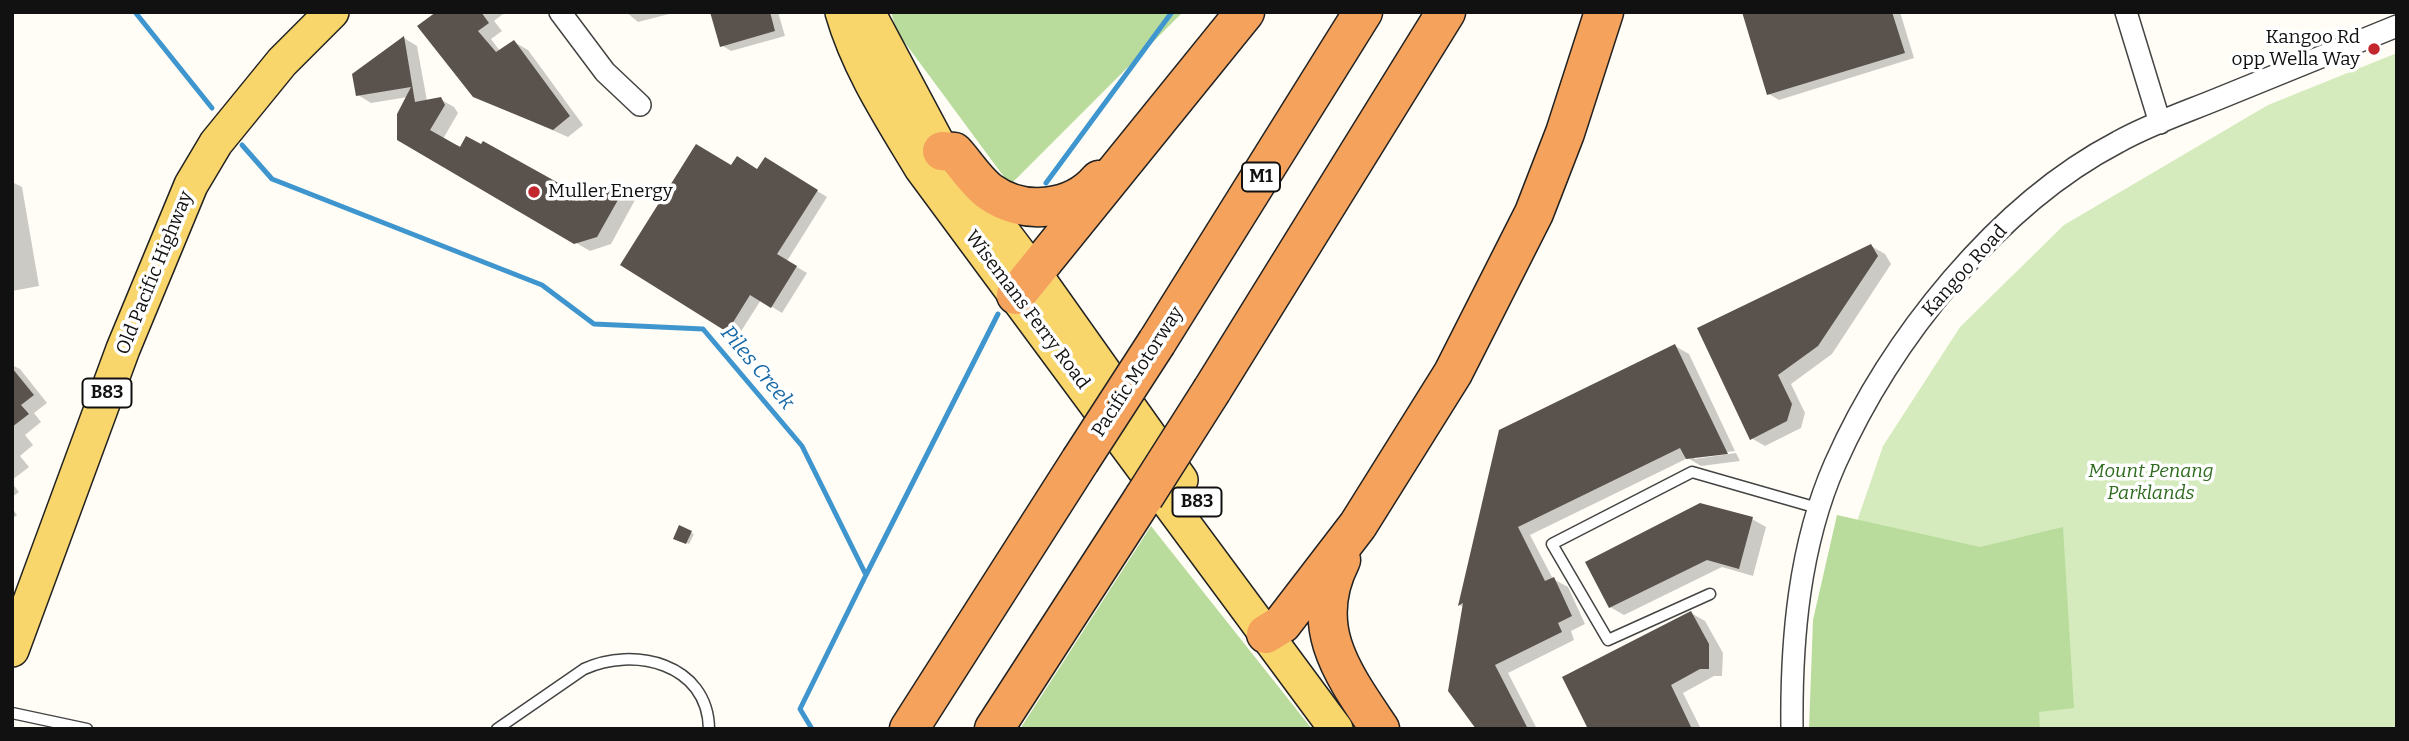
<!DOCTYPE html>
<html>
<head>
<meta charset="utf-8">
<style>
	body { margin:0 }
	#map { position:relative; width:2409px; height:741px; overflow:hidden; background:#fffdf5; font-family:Bitter,serif }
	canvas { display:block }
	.frame { position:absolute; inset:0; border:14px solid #111; pointer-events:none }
</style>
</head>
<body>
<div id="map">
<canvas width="2409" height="741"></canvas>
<div class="frame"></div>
</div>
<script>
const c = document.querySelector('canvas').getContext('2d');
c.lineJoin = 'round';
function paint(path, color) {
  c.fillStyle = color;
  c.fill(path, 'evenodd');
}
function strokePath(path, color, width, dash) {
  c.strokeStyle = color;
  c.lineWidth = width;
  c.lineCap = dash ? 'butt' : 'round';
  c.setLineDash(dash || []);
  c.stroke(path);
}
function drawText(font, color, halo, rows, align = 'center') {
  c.font = font + ' Bitter,serif';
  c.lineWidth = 7;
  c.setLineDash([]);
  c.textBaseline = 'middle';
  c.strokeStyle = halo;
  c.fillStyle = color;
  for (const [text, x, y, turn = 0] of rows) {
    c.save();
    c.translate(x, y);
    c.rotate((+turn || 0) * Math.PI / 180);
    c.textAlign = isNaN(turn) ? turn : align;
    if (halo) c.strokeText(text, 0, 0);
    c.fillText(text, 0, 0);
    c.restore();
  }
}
paint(new Path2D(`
	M2397,53v676h-571l9,-144 48,-139 77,-119 104,-102 204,-120z`), '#d5ebbd');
paint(new Path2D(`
	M891,12h292l-173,173 -113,-153z
	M1837,515l143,32 83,-20 11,181 -35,4 1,17h-231l4,-109z
	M1151,526l161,203h-292z`), '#b9dc9c');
paint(new Path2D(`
	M439,12h62l2,2 -9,7 8,10 -11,8 9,12 14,-9 14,8 55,75 -15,12 -94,-41z
	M626,12h51l-39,10z
	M712,12h66l7,24 -54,15 -10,-6z
	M1743,12h157l14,46 -135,42 -10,-6z
	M404,38l13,8 10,55 13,-2 14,8 4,6 -15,26 146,63 22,-17 24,15 -24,44 -21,7 -191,-112 9,-42 -37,6 -13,-8z
	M765,159l62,38 -40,64 20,12 -25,40 -21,-13 -23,36 -10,-6 3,-163 27,4z
	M12,182l10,5 17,99 -27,5z
	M1871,246l14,8 6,10 -59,90 -41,30 14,29 -4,15 -36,18 -14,-8 -52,-109z
	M1675,346l14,8 46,97 -43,5 3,3 41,-6 4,8 -39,5 -13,-8 -158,77 23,44 15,8 17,37 -14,7 3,9 -66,33 29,56h-59l-14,-121 -4,-3 40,-174z
	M12,365l8,4 27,34 -13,10 7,9 -16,13 8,10 -13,11 9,11 -17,13z
	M12,483l7,9 -7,5z
	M12,508l5,7 -5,4z
	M1752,519l14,8 -13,49 -31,-9 -98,48 -14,-8z
	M680,528l14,6 -5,10 -13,-6z
	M1691,613l14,8 18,32 -1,23h-8l-31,17 18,36h-111z`), '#0003');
strokePath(new Path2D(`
	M135,12l77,96
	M242,145l30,34 270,106 52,39 109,5 99,117 64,129 -66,134 12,20
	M1046,183l126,-171
	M866,575l132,-261`), '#3f96cf', 5);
paint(new Path2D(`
	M436,12h45l8,11 -11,8 18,21 18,-12 56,76 -17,14 -80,-33 -56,-71z
	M710,12h60l5,19 -55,16z
	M1742,12h150l13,41 -138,42z
	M404,36l11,66 26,-5 4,8 -15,25 30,17 6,-11 15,8 2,-3 106,59 5,-8 17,-9 12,8 -26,46 -23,7 -177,-104v-26l14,-27 -55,9 -4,-22z
	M696,144l35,21 6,-9 20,13 8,-12 53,33 -41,64 20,12 -26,42 -21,-13 -23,37 -107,-67z
	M1871,244l7,12 -60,90 -40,29 14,29 -5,17 -37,19 -53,-112z
	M1675,344l53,110 -42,5 -6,-11 -162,79 27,54 9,-4 18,39 -14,7 4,9 -67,33 33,64h-52l-28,-38 15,-88 -5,3 41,-176z
	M12,368l22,27 -13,10 8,9 -17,13z
	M1700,503l53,14 -14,52 -32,-9 -98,48 -24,-46z
	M679,525l13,6 -6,13 -13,-5z
	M1691,611l18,33v25h-9l-29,16 21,44h-104l-26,-52z`), '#5a524d');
const lane = new Path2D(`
	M1710,594l-102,46 -56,-96 140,-72 129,37
	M12,713l75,16
	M497,729l87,-60c49,-23 124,-6 125,60`);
const street = new Path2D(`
	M560,12l45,60 35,33
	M2126,12l34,111
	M1792,729c-1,-89 7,-183 43,-265 55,-124 162,-259 283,-322 32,-18 68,-30 102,-44 59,-24 118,-48 177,-72`);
const primary = new Path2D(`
	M842,12c16,56 49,106 79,156l415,561
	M868,12l74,139 93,123 146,206
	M12,650l111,-301 68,-164 25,-42 66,-81 50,-50`);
const highway = new Path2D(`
	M942,151l12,1c12,13 23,31 36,40 33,24 83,19 109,-12
	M1016,295l229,-283
	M1157,342l206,-330
	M1212,390l234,-378
	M1341,560c-34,67 2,114 39,169
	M1266,634l16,-10 76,-99 95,-152 81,-160 31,-80 39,-121
	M909,729l171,-268
	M994,729l150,-232`);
strokePath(lane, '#444', 13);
strokePath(street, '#444', 24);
strokePath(primary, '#222', 36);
strokePath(highway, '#222', 41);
strokePath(lane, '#fff', 10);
strokePath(street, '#fff', 21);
strokePath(primary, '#f9d66b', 33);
strokePath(highway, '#f5a25d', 38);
const highwayBridge = new Path2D(`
	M1080,461l77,-119
	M1144,497l68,-107`);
strokePath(highwayBridge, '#222', 41, []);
strokePath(highwayBridge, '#f5a25d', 38);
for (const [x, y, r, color] of [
	[2374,49,7,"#c4262e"],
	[534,192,7,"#c4262e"]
]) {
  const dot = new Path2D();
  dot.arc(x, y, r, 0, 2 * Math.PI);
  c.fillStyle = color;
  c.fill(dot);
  strokePath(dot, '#fff', 2.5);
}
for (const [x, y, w] of [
	[1261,177,38],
	[107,393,49],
	[1197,502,49]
]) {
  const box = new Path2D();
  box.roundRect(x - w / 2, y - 14.5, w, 29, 5);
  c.fillStyle = '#fff';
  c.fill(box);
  strokePath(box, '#111', 2);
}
drawText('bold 18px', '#111', null, [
	["M1",1261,177],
	["B83",107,393],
	["B83",1197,502]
]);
drawText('19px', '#111', '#fff', [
	["Kangoo Rd",2360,38],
	["opp Wella Way",2360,60],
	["Muller Energy",548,192,"left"]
], 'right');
drawText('19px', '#111', '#fff', [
	["Kangoo Road",1965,271,-48],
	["Old Pacific Highway",155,273,-68],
	["Wisemans Ferry Road",1027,310,53],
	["Pacific Motorway",1138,372,-57]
]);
drawText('italic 19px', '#2f6b1f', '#fff', [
	["Mount Penang",2151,472],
	["Parklands",2151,494]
]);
drawText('italic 21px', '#1768a6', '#fff', [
	["Piles Creek",757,368,50]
]);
</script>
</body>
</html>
